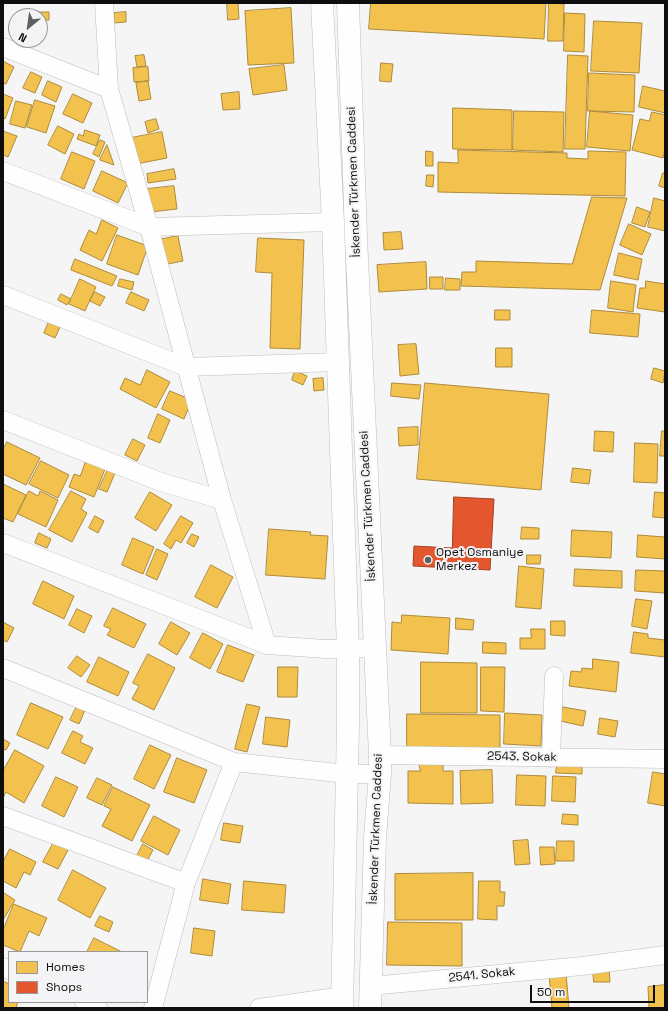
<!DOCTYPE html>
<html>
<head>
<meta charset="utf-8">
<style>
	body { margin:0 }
	#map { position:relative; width:668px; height:1011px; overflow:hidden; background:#f5f5f5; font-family:"Space Grotesk",sans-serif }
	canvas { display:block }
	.frame { position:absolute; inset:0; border:4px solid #0e0e0f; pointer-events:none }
	.legend { position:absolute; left:8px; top:951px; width:140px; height:52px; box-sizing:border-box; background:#f4f4f6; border:1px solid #98989a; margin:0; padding:5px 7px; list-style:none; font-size:12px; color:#0e0e0f }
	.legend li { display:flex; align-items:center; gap:8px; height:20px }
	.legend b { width:20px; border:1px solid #98989a }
	.north { position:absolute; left:8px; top:8px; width:40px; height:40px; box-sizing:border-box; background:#f4f4f6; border:1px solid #98989a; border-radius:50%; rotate:209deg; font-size:11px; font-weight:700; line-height:16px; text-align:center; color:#0e0e0f }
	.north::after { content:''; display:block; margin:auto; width:14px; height:18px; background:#5f5f60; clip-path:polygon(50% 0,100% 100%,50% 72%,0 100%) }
	.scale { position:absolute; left:530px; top:985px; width:125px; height:18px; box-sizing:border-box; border:2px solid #0e0e0f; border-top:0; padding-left:5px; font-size:12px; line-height:14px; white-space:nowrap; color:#0e0e0f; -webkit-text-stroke:3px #f4f4f6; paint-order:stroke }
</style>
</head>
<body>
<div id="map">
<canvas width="668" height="1011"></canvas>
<div class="frame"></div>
<ul class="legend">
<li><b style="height:11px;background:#f2c14e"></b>Homes</li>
<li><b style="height:11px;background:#e4572e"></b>Shops</li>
</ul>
<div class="north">N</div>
<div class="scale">50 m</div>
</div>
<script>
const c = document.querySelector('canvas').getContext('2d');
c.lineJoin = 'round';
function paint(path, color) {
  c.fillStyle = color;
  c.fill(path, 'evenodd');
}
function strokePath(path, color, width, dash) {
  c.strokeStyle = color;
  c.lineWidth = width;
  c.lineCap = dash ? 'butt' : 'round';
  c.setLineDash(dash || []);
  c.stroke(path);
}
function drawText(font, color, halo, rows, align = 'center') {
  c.font = font + ' "Space Grotesk",sans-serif';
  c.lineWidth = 4;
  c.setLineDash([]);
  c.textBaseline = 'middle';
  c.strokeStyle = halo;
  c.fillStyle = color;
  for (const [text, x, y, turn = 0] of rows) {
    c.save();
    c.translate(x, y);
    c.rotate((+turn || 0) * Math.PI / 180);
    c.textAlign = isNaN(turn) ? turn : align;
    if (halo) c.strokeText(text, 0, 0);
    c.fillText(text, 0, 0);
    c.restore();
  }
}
const homes = new Path2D(`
	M227,3h11l1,16 -11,1z
	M371,3h175l-2,36 -175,-10z
	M549,3l15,1 -1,37h-15z
	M291,8l3,55 -46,2 -3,-54z
	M36,12h13v8h-9v6v-10h-4z
	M126,12v10l-12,1v-10z
	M565,13l20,1 -1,38 -20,-1z
	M594,21l48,2 -3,50 -48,-2z
	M144,55l2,11 -9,1 -2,-11z
	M568,55l20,1 -3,93h-20z
	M3,61l11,6 -8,17 -3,-1z
	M381,63l12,1 -2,18 -11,-1z
	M284,65l3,25 -34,5 -4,-26z
	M148,67l1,14 -15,1 -1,-14z
	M31,72l11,5 -7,16 -12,-5z
	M589,73l46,2 -1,37 -46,-1z
	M48,81l14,6 -6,15 -14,-7z
	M148,81l3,18 -12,2 -3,-18z
	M643,86l22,5v22l-26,-6z
	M239,92l1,17 -17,1 -2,-16z
	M3,94l10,4 -8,21 -2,-1z
	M73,94l19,9 -9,20 -20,-9z
	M35,100l20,6 -9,27 -19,-6z
	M16,101l16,4 -7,23 -15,-4z
	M453,108l59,2v40l-59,-1z
	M514,111l50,1 -1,40 -50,-2z
	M590,111l43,4 -3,36 -43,-4z
	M652,112l13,3v35l-2,8 -31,-8 8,-31 9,2z
	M156,119l3,10 -11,4 -3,-11z
	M58,126l16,8 -9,20 -17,-9z
	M85,130l15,5 -4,11 -19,-7 2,-5 4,2z
	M3,131l14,5 -9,21 -5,-2z
	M162,132l5,26 -31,6 -5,-26z
	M100,140l5,2 -6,15 -6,-3z
	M107,145l7,20 -14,-5z
	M458,150l109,3v5l21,1v-8l38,1 -1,44 -187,-4v-30l20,1z
	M426,151l7,1v14h-7z
	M72,152l23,9 -11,28 -23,-10z
	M174,169l2,10 -28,4 -1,-9z
	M102,171l26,12 -10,20 -25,-12z
	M663,173h2v15l-6,-2z
	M427,175h7l-1,12 -7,-1z
	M174,186l3,23 -27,3 -3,-23z
	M592,197l35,1 -27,92 -139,-4 1,-14h14v-11l96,3z
	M654,198l11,3v30l-17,-4z
	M637,207l13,5 -5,15 -13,-4z
	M102,220l16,8 -16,33 -22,-11 9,-20 7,4z
	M629,224l22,10 -9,21 -22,-10z
	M401,232l2,17 -19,1 -1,-17z
	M117,235l31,11 -10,29 -31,-11z
	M178,236l5,25 -20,4 -5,-25z
	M258,238l46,2 -4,109 -30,-1 2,-75 -16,-1z
	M619,253l23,6 -4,21 -24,-5z
	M75,259l42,17 -5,10 -41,-16z
	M426,262l1,27 -48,3 -2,-27z
	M430,277h13v12h-13z
	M446,278l14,1v11h-15z
	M80,279l16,8 -11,24 -16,-7z
	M120,279l14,3 -2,8 -14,-4z
	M611,281l25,4 -3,27 -25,-4z
	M646,281l19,3v28l-28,-4 3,-20h5z
	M95,292l10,5 -5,9 -10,-5z
	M131,292l18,8 -5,11 -18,-8z
	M61,294l10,5 -4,6 -9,-5z
	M495,310h15v10h-15z
	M592,310l48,4 -2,23 -48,-4z
	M49,322l11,5 -5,11 -11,-5z
	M416,344l3,30 -19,2 -2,-31z
	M496,348h16v19h-16z
	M654,368l11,3 -2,12 -12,-4z
	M147,370l23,12 -14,26 -36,-19 5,-11 15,7z
	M295,371l12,5 -4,9 -11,-5z
	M323,378l1,12 -10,1 -1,-12z
	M392,383l29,2 -2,14 -28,-3z
	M425,383l124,11 -8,96 -124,-11z
	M170,391l22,9 -8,19 -22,-10z
	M158,414l12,6 -10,23 -12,-5z
	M418,427v18l-19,1 -1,-18z
	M595,431l19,1 -1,20 -19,-1z
	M662,431h3v25h-5z
	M133,439l12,6 -8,16 -12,-6z
	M7,442l33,16 -14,27 -23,-11v-24z
	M635,443l23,1 -1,39 -23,-1z
	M41,461l28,14 -11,23 -29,-14z
	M86,461l19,8 -11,28 -25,-10 5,-13 6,2z
	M573,468l18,2 -2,14 -18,-2z
	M108,469l7,4 -8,19 -8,-3z
	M3,484l23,11 -13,27 -10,-4z
	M29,491l9,5 2,-5 18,9 -12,27 -28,-13z
	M71,491l15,8 -5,10 6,4 -15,29 -23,-12z
	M150,492l22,13 -16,26 -21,-13z
	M655,492l10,1v25l-12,-1z
	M95,516l9,5 -6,12 -9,-5z
	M181,516l12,7 -12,20 -5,-3 -5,9 -7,-5z
	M522,527l17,1v11h-18z
	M269,529l42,3 -1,3 18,1 -3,43 -59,-4z
	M572,530l40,2 -1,26 -40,-2z
	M39,533l12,6 -4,9 -12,-5z
	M192,534l7,3 -5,10 -7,-4z
	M638,535l27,2v22l-28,-2z
	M133,538l21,9 -11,27 -21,-9z
	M157,549l11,5 -11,26 -11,-5z
	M527,555h14l-1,9h-13z
	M211,565l22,12 -16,31 -22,-11z
	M519,566l25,3 -3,40 -25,-2z
	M575,569l47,2v17l-48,-2z
	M636,570l29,1v22l-30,-2z
	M43,581l31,15 -10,23 -31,-15z
	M636,599l16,2 -5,28 -15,-3z
	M113,608l33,16 -12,24 -27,-13 4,-6 -7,-3z
	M77,609l15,7 -8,17 -15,-8z
	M402,615l48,3 -2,36 -57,-4 1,-28 9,1z
	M456,618l18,2 -1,10 -17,-1z
	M551,621h14v15l-14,-1z
	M3,622l11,6 -7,14 -4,-2z
	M171,622l19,11 -13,22 -18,-11z
	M531,629h14v20h-25v-11h11z
	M634,632l14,2v4l17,2v17l-34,-4z
	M203,633l20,11 -13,25 -20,-11z
	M483,642l23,1v11l-23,-1z
	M228,645l26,10 -11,27 -26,-10z
	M148,654l27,14 -21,42 -22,-11 7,-13 -6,-3z
	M77,656l13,9 -9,12 -13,-9z
	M99,657l30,15 -11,24 -31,-14z
	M593,659l26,3 -3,30 -47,-6 2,-15 10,1 1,-4 10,1z
	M421,662l56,1v50h-56z
	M278,667h20l-1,30h-19z
	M481,667h24l-1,45 -23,-1z
	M31,703l32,14 -15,32 -31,-14z
	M247,704l13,3 -13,45 -12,-3z
	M77,706l8,4 -6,14 -9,-4z
	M563,707l23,4 -3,15 -23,-5z
	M505,713l37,2 -1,31 -37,-2z
	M407,714l93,1v33l-93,-1z
	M266,717l24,3 -3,27 -24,-3z
	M600,718l18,3 -3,16 -17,-3z
	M73,731l10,5 -3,6 13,6 -8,16 -23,-11z
	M3,739l7,4 -4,7 -3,-1z
	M150,745l21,10 -17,34 -20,-10z
	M15,750l29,16 -20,37 -18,-11 -3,6v-27z
	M177,758l30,12 -13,33 -30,-11z
	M419,763h24v8h10v33l-45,-1v-32h12z
	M557,764l25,1v9l-26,-1z
	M492,770l1,33 -32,1 -1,-33z
	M653,772l12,2v32l-17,-3z
	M517,775l29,1 -1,30 -29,-1z
	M553,776l23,1 -1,25 -23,-1z
	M56,777l22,10 -14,30 -22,-11z
	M97,778l15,7 -10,20 -15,-7z
	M113,787l37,18 -18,36 -30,-15 9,-17 -7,-3z
	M563,814l15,1v10l-16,-1z
	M154,816l26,14 -12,25 -27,-14z
	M224,823l19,3 -3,17 -19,-3z
	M55,840l14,8 -11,21 -15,-7z
	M528,840l2,24 -15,1 -2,-24z
	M557,841h17v20h-18z
	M143,844l10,6 -6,11 -10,-5z
	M540,847h14l1,17 -14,1z
	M10,849l26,13 -6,13 -6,-3 -8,16 -13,-7v-19z
	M73,870l33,18 -16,30 -32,-18z
	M473,873v47h-78v-46z
	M203,879l28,5 -3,20 -28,-4z
	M244,881l42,4 -2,28 -42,-3z
	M479,881h21v11h5l-1,14h-7v14l-19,-1z
	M4,893l11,7 -12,20v-25z
	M14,904l33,14 -8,18 -10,-5 -9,21 -17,-7v-15z
	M100,916l13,6 -4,10 -14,-6z
	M388,922l74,1v43l-75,-1z
	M194,928l21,3 -3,25 -21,-3z
	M94,938l28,14h-35z
	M593,969h16l1,13h-16z
	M566,973l3,35h-17l-3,-34z
	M3,981l6,3v18h9l-2,6h-13z
	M665,985v23h-16l-1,-21z`);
paint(homes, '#f2c14e');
strokePath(homes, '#ae8b3b', 1);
const shops = new Path2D(`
	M454,497l40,2 -4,71 -77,-4 1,-20 38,2z`);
paint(shops, '#e4572e');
strokePath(shops, '#a44125', 1);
const minor = new Path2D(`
	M3,47l106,42
	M3,171l146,56 184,-5
	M3,295l183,72 152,-5
	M3,420l158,62 61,18
	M3,543l264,102 -45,-145 -73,-273 -40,-138 -5,-86
	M267,645l59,4 49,-1
	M3,668l231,94
	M380,755l285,4
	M551,758l3,-82
	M3,816l183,67
	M3,967l6,3
	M371,986l211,-20 83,-11
	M84,1002l14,6
	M153,1008l33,-125 48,-121 113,12h33
	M259,1008l84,-12`);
const secondary = new Path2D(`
	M322,3l11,219 15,427v75l-6,284
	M348,3l8,234 24,518v19l-5,64 -5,170`);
strokePath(minor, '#bdbdbe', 19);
strokePath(secondary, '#bdbdbe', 23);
strokePath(minor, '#fefefe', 18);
strokePath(secondary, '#fefefe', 22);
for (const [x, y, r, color] of [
	[428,560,4,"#5f5f60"]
]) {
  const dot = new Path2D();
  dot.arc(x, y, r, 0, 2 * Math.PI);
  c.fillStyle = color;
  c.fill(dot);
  strokePath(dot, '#f4f4f6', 1.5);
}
drawText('12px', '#0e0e0f', '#f4f4f6', [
	["İskender Türkmen Caddesi",354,182,-92],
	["İskender Türkmen Caddesi",368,506,-93],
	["2543. Sokak",522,757,1],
	["İskender Türkmen Caddesi",376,829,-88],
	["2541. Sokak",482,975,-6]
]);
drawText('12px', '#0e0e0f', '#f4f4f6', [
	["Opet Osmaniye",436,553],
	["Merkez",436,567]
], 'left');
</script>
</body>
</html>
